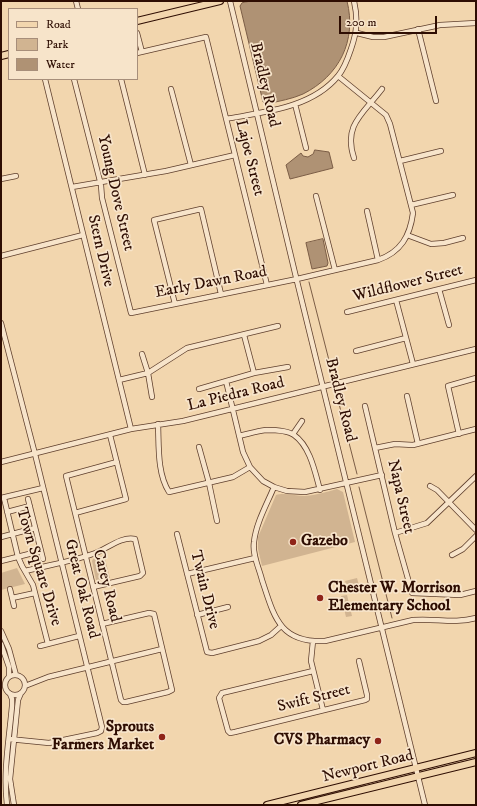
<!DOCTYPE html>
<html>
<head>
<meta charset="utf-8">
<style>
	body { margin:0 }
	#map { position:relative; width:477px; height:806px; overflow:hidden; background:#f2d6ae; font-family:"IM FELL DW Pica",serif }
	canvas { display:block }
	.frame { position:absolute; inset:0; border:2px solid #2e0d02; pointer-events:none }
	.legend { position:absolute; left:8px; top:8px; width:130px; height:72px; box-sizing:border-box; background:#f7e4ca; border:1px solid #a78e7a; margin:0; padding:5px 7px; list-style:none; font-size:12px; color:#2e0d02 }
	.legend li { display:flex; align-items:center; gap:8px; height:20px }
	.legend b { width:20px; border:1px solid #a78e7a }
	.scale { position:absolute; left:339px; top:16px; width:98px; height:18px; box-sizing:border-box; border:2px solid #2e0d02; border-top:0; padding-left:5px; font-size:12px; line-height:14px; white-space:nowrap; color:#2e0d02; -webkit-text-stroke:3px #f7e4ca; paint-order:stroke }
</style>
</head>
<body>
<div id="map">
<canvas width="477" height="806"></canvas>
<div class="frame"></div>
<ul class="legend">
<li><b style="height:5px;background:#f2d6ae"></b>Road</li>
<li><b style="height:11px;background:#d1b491"></b>Park</li>
<li><b style="height:11px;background:#af9274"></b>Water</li>
</ul>
<div class="scale">200 m</div>
</div>
<script>
const c = document.querySelector('canvas').getContext('2d');
c.lineJoin = 'round';
function paint(path, color) {
  c.fillStyle = color;
  c.fill(path, 'evenodd');
}
function strokePath(path, color, width, dash) {
  c.strokeStyle = color;
  c.lineWidth = width;
  c.lineCap = dash ? 'butt' : 'round';
  c.setLineDash(dash || []);
  c.stroke(path);
}
function drawText(font, color, halo, rows, align = 'center') {
  c.font = font + ' "IM FELL DW Pica",serif';
  c.lineWidth = 3.5;
  c.setLineDash([]);
  c.textBaseline = 'middle';
  c.strokeStyle = halo;
  c.fillStyle = color;
  for (const [text, x, y, turn = 0] of rows) {
    c.save();
    c.translate(x, y);
    c.rotate((+turn || 0) * Math.PI / 180);
    c.textAlign = isNaN(turn) ? turn : align;
    if (halo) c.strokeText(text, 0, 0);
    c.fillText(text, 0, 0);
    c.restore();
  }
}
paint(new Path2D(`
	M337,489l6,3 12,50 -93,24 -4,-17v-12l18,-42c8,-3 20,1 29,1 11,-1 22,-4 32,-7z
	M104,555l6,23 -11,3 -3,-1 -4,-19 1,-2z
	M17,568l8,16 -24,6v-17z
	M357,578l3,11 -12,2 -3,-10z
	M347,595l5,21 -6,1 -5,-21z`), '#d1b491');
const water = new Path2D(`
	M251,1h96c10,40 -8,75 -44,93 -11,5 -24,7 -36,10l-4,-2 -23,-96 2,-3z
	M315,150l14,2 4,16 -43,11 -4,-14 15,-12 2,3 5,1 5,-3z
	M323,239l5,24 -1,3 -15,3 -6,-26z`);
paint(water, '#af9274');
strokePath(water, '#7b5d46', 1);
strokePath(new Path2D(`
	M309,282l24,94
	M336,392l21,82
	M359,487l33,131`), '#7b5d46', 1);
const minor = new Path2D(`
	M76,1l2,8
	M230,1l65,272 130,532
	M418,29l18,72
	M137,33l5,19
	M357,33l16,4h11l56,-12 36,-2
	M137,53l69,-16 61,248
	M45,79l86,350
	M74,79l27,106 1,13 29,115 166,-34 81,-19c23,-8 32,-24 35,-47l-23,-89 -4,-9 -48,-39
	M121,79l24,96
	M171,89l20,76
	M295,104l11,44
	M226,119c38,-7 86,-11 112,-43 6,-7 10,-18 13,-27 6,-17 7,-30 3,-48
	M354,158c-11,-33 9,-44 28,-69
	M400,161l41,-10
	M1,179l15,-3
	M72,187l94,-16 69,-16
	M316,196l19,74
	M411,205l42,-10
	M367,211l11,49
	M407,235l24,9 13,-1 19,-5
	M1,256l82,-21
	M439,289l10,36
	M396,300l17,64
	M175,304l-21,-84 47,-11 20,85
	M347,312l129,-32
	M1,323l34,131 67,273 -1,4 -4,2 -48,10 -40,-4
	M244,335l10,38
	M356,351l50,-13
	M142,354l6,19 4,24
	M119,380l29,-7 39,-25 91,-22
	M226,381l17,71 7,15 13,14 11,6 13,4 18,1 77,-17
	M199,389l55,-16 34,-6
	M407,396l11,48
	M365,406l30,127 17,60 48,2 16,-4
	M158,424c1,22 -1,49 11,68l64,-15 17,-10
	M293,434l9,-13
	M459,434l-11,-48 28,-8
	M239,436c9,-2 18,-5 27,-6 8,0 21,0 28,5 16,11 21,37 26,55
	M199,447l10,36 8,38
	M375,448l20,-4 18,1 63,-16
	M1,462l130,-33 52,-8 293,-72
	M430,486l7,4 39,40
	M274,487c-7,17 -18,36 -20,55 -2,12 5,26 8,38 12,36 17,63 63,61l88,-21c22,-2 41,4 63,-2
	M1,498l42,-10
	M4,498l14,59 4,9 11,19 15,59
	M28,499l15,60
	M7,512l23,-6
	M75,513l51,-14 -16,-64
	M395,533l32,-10 49,-47
	M177,534l30,118 5,1 47,-12 12,-6 10,-9
	M1,537l34,-9
	M452,555l11,-6 13,-13
	M1,561l40,-10
	M25,571c23,-6 51,-10 73,-19 11,-5 25,-16 37,-13l8,34 -3,3 -47,11
	M187,574l68,-16
	M10,589l4,17
	M12,598l23,-5
	M197,615l31,-8
	M102,624l47,-11 5,1 18,76 -4,2 -42,10h-3l-2,-2c-19,-75 -37,-150 -55,-224l51,-14
	M1,631l8,18 7,26
	M313,641l-2,20 12,49
	M1,644l8,23v10
	M40,646l39,-10
	M313,671l-91,22 -3,5 9,33 2,2 5,-1 130,-32 2,-1v-4l-8,-34
	M5 685a10 10 0 1 1 20 0a10 10 0 1 1-20 0Z
	M25,686l23,-9 114,-28
	M7,805c-4,-35 2,-64 5,-99v-7l-2,-5
	M14,805l-4,-26 8,-79 3,-7`);
const major = new Path2D(`
	M137,21l83,-20
	M1,56l8,-2
	M267,805l209,-52
	M301,805l175,-43`);
strokePath(minor, '#5f3f2d', 6);
strokePath(major, '#2e0d02', 8);
strokePath(minor, '#f7e4ca', 4.5);
strokePath(major, '#f2d6ae', 6);
for (const [x, y, r, color] of [
	[293,542,4,"#8f2418"],
	[320,598,4,"#8f2418"],
	[162,737,4,"#8f2418"],
	[378,741,4,"#8f2418"]
]) {
  const dot = new Path2D();
  dot.arc(x, y, r, 0, 2 * Math.PI);
  c.fillStyle = color;
  c.fill(dot);
  strokePath(dot, '#f7e4ca', 1.5);
}
drawText('16px', '#2e0d02', '#f7e4ca', [
	["Bradley Road",264,85,77],
	["Lajoe Street",249,158,76],
	["Young Dove Street",115,193,77],
	["Stern Drive",100,251,77],
	["Early Dawn Road",211,283,-11],
	["Wildflower Street",408,284,-14],
	["La Piedra Road",236,395,-14],
	["Bradley Road",340,400,76],
	["Napa Street",400,497,77],
	["Town Square Drive",38,567,73],
	["Carey Road",106,586,76],
	["Great Oak Road",81,589,76],
	["Twain Drive",204,590,76],
	["Swift Street",314,699,-14],
	["Newport Road",368,767,-14]
]);
drawText('bold 16px', '#2e0d02', '#f7e4ca', [
	["Gazebo",301,542],
	["Chester W. Morrison",328,589],
	["Elementary School",328,607],
	["Sprouts",154,728,"right"],
	["Farmers Market",154,746,"right"],
	["CVS Pharmacy",370,741,"right"]
], 'left');
</script>
</body>
</html>
